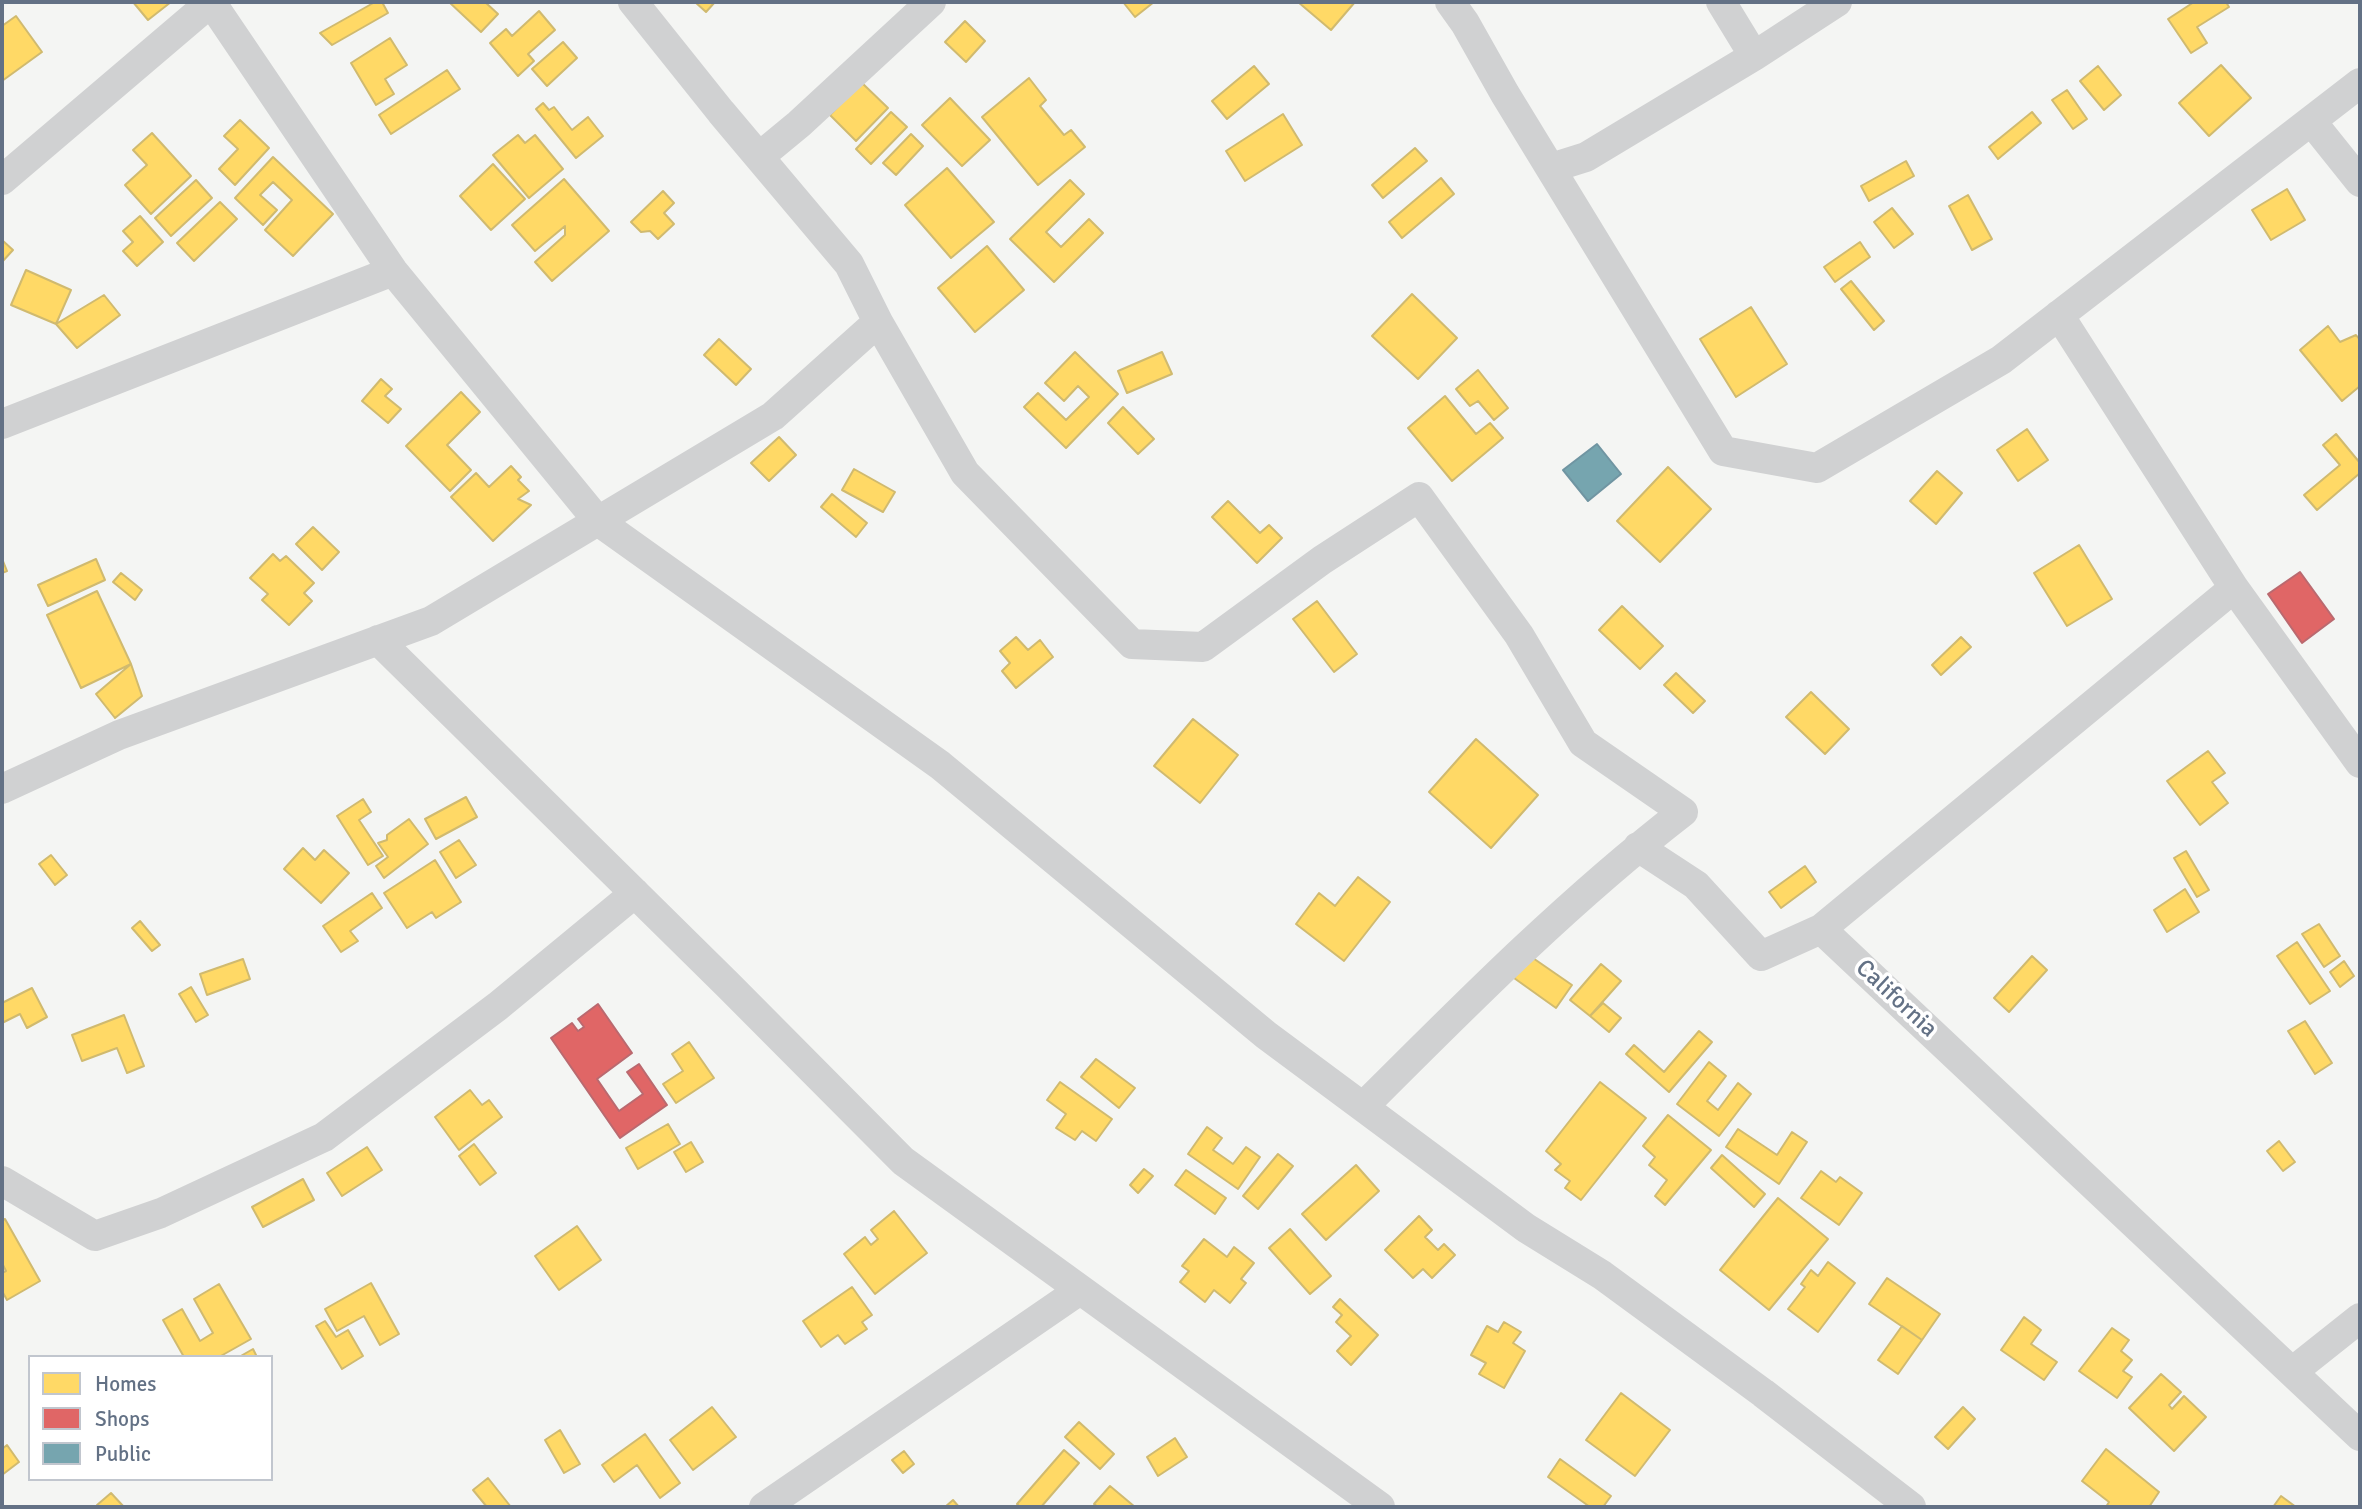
<!DOCTYPE html>
<html>
<head>
<meta charset="utf-8">
<style>
	body { margin:0 }
	#map { position:relative; width:2362px; height:1509px; overflow:hidden; background:#f4f5f3; font-family:Signika,sans-serif }
	canvas { display:block }
	.frame { position:absolute; inset:0; border:4px solid #637185; pointer-events:none }
	.legend { position:absolute; left:28px; top:1355px; width:245px; height:126px; box-sizing:border-box; background:#fff; border:2px solid #c1c6ce; margin:0; padding:9px 12px; list-style:none; font-size:21px; color:#637185 }
	.legend li { display:flex; align-items:center; gap:14px; height:35px }
	.legend b { width:35px; border:2px solid #c1c6ce }
</style>
</head>
<body>
<div id="map">
<canvas width="2362" height="1509"></canvas>
<div class="frame"></div>
<ul class="legend">
<li><b style="height:19px;background:#ffd966"></b>Homes</li>
<li><b style="height:19px;background:#e06666"></b>Shops</li>
<li><b style="height:19px;background:#76a5af"></b>Public</li>
</ul>
</div>
<script>
const c = document.querySelector('canvas').getContext('2d');
c.lineJoin = 'round';
function paint(path, color) {
  c.fillStyle = color;
  c.fill(path, 'evenodd');
}
function strokePath(path, color, width, dash) {
  c.strokeStyle = color;
  c.lineWidth = width;
  c.lineCap = dash ? 'butt' : 'round';
  c.setLineDash(dash || []);
  c.stroke(path);
}
function drawText(font, color, halo, rows, align = 'center') {
  c.font = font + ' Signika,sans-serif';
  c.lineWidth = 7;
  c.setLineDash([]);
  c.textBaseline = 'middle';
  c.strokeStyle = halo;
  c.fillStyle = color;
  for (const [text, x, y, turn = 0] of rows) {
    c.save();
    c.translate(x, y);
    c.rotate((+turn || 0) * Math.PI / 180);
    c.textAlign = isNaN(turn) ? turn : align;
    if (halo) c.strokeText(text, 0, 0);
    c.fillText(text, 0, 0);
    c.restore();
  }
}
const homes = new Path2D(`
	M133,2h38l-23,18z
	M375,2h7l6,11 -56,32 -12,-12z
	M449,2h36l13,12 -17,18z
	M695,2h20l-9,10z
	M1123,2h31l-19,15z
	M1298,2h57l-24,28z
	M2194,2h32l3,5 -32,20 10,16 -16,10 -23,-34z
	M539,11l16,19 -27,24 6,7 -16,15 -28,-33 16,-14 6,7z
	M16,16l26,36 -40,29v-55z
	M965,21l20,20 -19,21 -21,-20z
	M390,38l17,27 -22,14 9,15 -18,11 -25,-42z
	M563,42l14,16 -30,28 -15,-17z
	M2221,65l30,33 -42,38 -30,-33z
	M1254,66l15,18 -42,35 -15,-18z
	M2098,66l23,29 -17,15 -24,-29z
	M447,70l13,19 -69,45 -12,-19z
	M1029,78l17,22 -6,6 24,29 7,-5 14,17 -47,38 -56,-68z
	M861,82l27,26 -32,33 -26,-26z
	M2067,90l20,29 -14,10 -21,-29z
	M950,98l40,42 -28,26 -40,-41z
	M543,103l6,7 5,-3 18,23 16,-13 15,19 -27,22 -40,-49z
	M891,112l16,15 -36,37 -15,-15z
	M2032,112l9,11 -43,36 -9,-12z
	M1283,114l19,31 -57,36 -19,-30z
	M240,120l29,28 -34,37 -16,-16 19,-20 -14,-13z
	M152,133l39,43 -40,38 -26,-29 22,-20 -14,-15z
	M911,134l12,12 -27,29 -13,-12z
	M518,135l7,8 10,-8 28,34 -34,29 -36,-43z
	M1415,148l12,13 -44,37 -11,-13z
	M273,157l60,57 -40,42 -28,-26 27,-30 -19,-18 -13,13 17,15 -14,15 -28,-27z
	M1906,161l8,15 -45,25 -8,-15z
	M493,164l32,35 -34,31 -31,-34z
	M947,168l47,54 -43,36 -46,-53z
	M1441,178l13,16 -52,44 -13,-16z
	M564,179l45,52 -57,50 -17,-19 30,-27v-9l-30,25 -23,-26z
	M196,180l16,18 -41,38 -16,-18z
	M1070,180l14,14 -38,38 15,15 28,-28 14,14 -49,49 -44,-43z
	M2287,189l18,31 -34,20 -19,-30z
	M663,191l11,12 -10,10 10,11 -16,15 -8,-8 -9,1 -10,-10z
	M1968,195l24,44 -20,11 -23,-44z
	M220,202l17,17 -43,42 -17,-18z
	M1892,208l21,26 -19,14 -20,-26z
	M140,216l23,26 -26,24 -14,-15 10,-9 -10,-11z
	M2,240l11,10 -11,12z
	M1860,242l10,15 -35,25 -11,-15z
	M987,246l37,44 -49,42 -37,-44z
	M26,270l45,20 -15,34 -45,-19z
	M1851,281l33,40 -10,9 -33,-41z
	M1412,294l45,44 -39,41 -46,-43z
	M104,295l16,20 -43,33 -21,-24z
	M1751,307l36,57 -51,33 -36,-58z
	M2328,326l12,16 16,-7 4,5v46l-18,15 -42,-51z
	M719,339l32,30 -15,16 -32,-30z
	M1075,352l43,42 -52,54 -42,-41 14,-14 28,27 23,-23 -11,-11 -14,15 -19,-18z
	M1162,352l10,22 -45,19 -9,-22z
	M1478,370l30,38 -14,12 -16,-19 -8,5 -14,-17z
	M381,379l11,10 -7,7 16,13 -13,14 -26,-22z
	M461,392l19,20 -33,33 24,25 -21,21 -44,-45z
	M1445,396l31,38 14,-11 13,15 -51,43 -44,-53z
	M1123,407l31,32 -16,15 -30,-31z
	M2027,429l21,31 -30,21 -21,-31z
	M2336,434l24,29v10l-43,37 -13,-15 36,-30 -17,-20z
	M779,437l17,18 -27,26 -18,-18z
	M511,466l10,11 -3,3 11,11 -11,8 13,6 -38,36 -42,-44 25,-24 13,14z
	M1668,467l43,42 -51,53 -43,-41z
	M854,469l41,23 -12,20 -41,-22z
	M1937,471l25,22 -26,31 -26,-23z
	M832,494l35,29 -11,14 -35,-30z
	M1228,501l32,32 9,-8 13,13 -25,25 -45,-46z
	M313,527l26,25 -17,18 -26,-26z
	M2,538l1,23 4,10 -5,2z
	M2079,545l33,54 -45,27 -33,-53z
	M273,554l7,7 6,-5 28,27 -10,10 8,8 -23,24 -27,-25 6,-6 -18,-16z
	M96,559l9,21 -57,26 -10,-21z
	M121,573l21,17 -7,10 -22,-18z
	M97,591l34,73 -50,24 -34,-73z
	M1317,601l40,53 -23,18 -41,-53z
	M1622,606l41,40 -23,23 -41,-39z
	M1016,637l12,13 12,-10 13,17 -37,31 -14,-17 8,-8 -10,-12z
	M1961,637l10,10 -30,28 -9,-10z
	M131,664l11,32 -27,22 -19,-24z
	M1676,673l29,28 -12,12 -29,-28z
	M1811,692l38,37 -24,25 -39,-37z
	M1193,719l45,36 -38,48 -46,-37z
	M1476,739l62,56 -47,53 -62,-56z
	M2208,751l17,22 -13,9 16,21 -28,22 -33,-44z
	M466,797l11,20 -41,22 -11,-20z
	M363,799l8,13 -12,8 24,36 -15,9 -31,-49z
	M409,819l19,25 -44,34 -8,-12 12,-9 -10,-14 9,-3v-5z
	M459,840l17,25 -20,13 -16,-26z
	M303,848l12,12 9,-10 25,23 -28,30 -37,-34z
	M2186,851l23,39 -12,7 -23,-39z
	M51,855l16,20 -12,10 -16,-21z
	M435,860l26,42 -25,16 -4,-6 -25,16 -23,-35z
	M1805,866l11,16 -35,26 -12,-16z
	M1358,877l32,25 -46,59 -48,-37 23,-31 16,13z
	M2185,889l14,23 -32,20 -13,-22z
	M372,893l10,15 -32,23 8,10 -17,11 -18,-26z
	M140,921l20,24 -8,6 -20,-23z
	M2319,924l21,32 -16,11 -22,-33z
	M2297,942l33,49 -20,13 -33,-48z
	M1530,956l42,29 -16,23 -42,-30z
	M2032,956l15,14 -38,42 -15,-14z
	M243,959l7,20 -43,16 -7,-21z
	M2344,961l10,15 -14,11 -10,-15z
	M1601,964l20,17 -31,35 -20,-16z
	M191,987l17,28 -12,7 -17,-28z
	M32,988l15,29 -20,11 -7,-14 -18,9v-20z
	M1603,1003l18,15 -12,14 -19,-16z
	M124,1015l20,51 -17,7 -10,-25 -35,13 -10,-26z
	M2305,1021l27,42 -17,11 -27,-43z
	M1699,1031l13,11 -43,50 -43,-38 8,-9 30,27z
	M689,1042l25,36 -38,25 -13,-19 20,-13 -11,-17z
	M1096,1059l39,29 -16,20 -38,-31z
	M1709,1062l17,14 -19,25 11,9 20,-27 13,11 -32,42 -42,-32z
	M1060,1082l52,37 -16,22 -14,-10 -7,9 -19,-12 10,-14 -19,-14z
	M1600,1082l46,36 -65,82 -16,-12 5,-7 -15,-11 6,-6 -15,-13z
	M470,1090l12,15 7,-5 13,17 -43,33 -24,-33z
	M1668,1115l43,35 -46,55 -10,-9 12,-16 -18,-15 6,-8 -12,-11z
	M668,1124l12,20 -42,25 -12,-21z
	M1207,1127l15,11 -9,12 20,14 13,-17 14,10 -22,32 -50,-35z
	M1738,1129l39,26 15,-23 15,10 -28,42 -53,-37z
	M2279,1141l16,21 -12,9 -16,-20z
	M691,1142l12,20 -17,10 -12,-20z
	M474,1144l22,29 -16,12 -21,-29z
	M367,1147l15,23 -40,26 -15,-23z
	M1278,1154l15,12 -35,43 -15,-13z
	M1722,1155l43,39 -11,13 -43,-39z
	M1356,1165l23,26 -53,49 -24,-26z
	M1144,1169l9,7 -15,17 -8,-8z
	M1186,1170l40,28 -11,16 -40,-29z
	M1821,1171l15,11 4,-5 22,16 -23,32 -38,-27z
	M303,1179l11,21 -51,27 -11,-20z
	M1778,1198l50,41 -59,71 -49,-40z
	M894,1211l33,42 -52,41 -31,-40 21,-17 6,8 7,-6 -7,-9z
	M1419,1216l13,14 -7,7 13,13 6,-6 11,11 -23,23 -9,-9 -10,9 -28,-28z
	M5,1219l35,62 -33,19 -5,-9v-18l4,-2 -4,-8v-43z
	M577,1226l24,34 -42,30 -24,-34z
	M1290,1229l41,47 -21,18 -41,-46z
	M1204,1239l23,18 7,-10 20,16 -13,16 5,4 -16,20 -16,-13 -9,12 -25,-20 9,-11 -7,-5z
	M1828,1262l27,21 -37,49 -30,-23 17,-22 -4,-3 10,-14 7,6z
	M1887,1278l53,36 -18,26 -53,-36z
	M371,1283l28,51 -19,11 -16,-29 -27,15 -12,-22z
	M219,1284l32,55 -32,18h-35l-21,-37 19,-11 18,32 13,-8 -19,-34z
	M852,1287l20,28 -10,7 5,7 -22,15 -7,-9 -17,12 -18,-26z
	M1340,1299l38,36 -27,30 -14,-14 14,-15 -15,-14 6,-7 -9,-8z
	M2024,1317l17,13 -10,14 26,18 -13,18 -43,-30z
	M325,1321l11,16 12,-7 15,26 -21,13 -26,-43z
	M1504,1322l17,10 -8,11 12,8 -21,37 -25,-14 7,-11 -15,-8 16,-29 11,6z
	M1902,1326l20,14 -24,34 -20,-14z
	M2112,1328l17,12 -8,11 11,9 -9,11 9,6 -15,21 -38,-27z
	M253,1349l4,8h-18z
	M2161,1374l20,18 -12,13 3,4 12,-13 22,21 -32,34 -45,-43z
	M1621,1393l49,37 -35,46 -49,-36z
	M712,1407l24,30 -43,33 -23,-30z
	M1963,1407l12,12 -27,30 -13,-12z
	M1079,1422l35,32 -14,15 -35,-32z
	M560,1430l20,34 -16,9 -19,-33z
	M645,1434l35,49 -20,15 -23,-33 -23,17 -12,-17z
	M1175,1438l12,19 -29,19 -11,-19z
	M7,1445l12,17 -17,13v-26z
	M2106,1449l53,43 -10,15h-43l3,-5 -27,-21z
	M1064,1450l15,13 -38,44h-21l-3,-3z
	M904,1451l10,13 -11,9 -11,-13z
	M1560,1459l51,37 -8,11h-13l-42,-30z
	M488,1478l23,29h-24l-14,-17z
	M1110,1486l25,21h-37l-4,-3z
	M111,1493l13,14h-24l-3,-2z
	M2281,1496l15,11h-23z
	M953,1500l6,7h-14z`);
paint(homes, '#ffd966');
strokePath(homes, '#d0ba6f', 2);
const shops = new Path2D(`
	M2300,572l34,47 -32,24 -34,-49z
	M598,1004l34,49 -35,26 22,32 24,-17 -16,-22 12,-8 28,41 -47,33 -69,-100 21,-15 6,8 6,-4 -6,-8z`);
paint(shops, '#e06666');
strokePath(shops, '#ba696f', 2);
const public = new Path2D(`
	M1597,444l24,30 -33,27 -25,-31z`);
paint(public, '#76a5af');
strokePath(public, '#7095a2', 2);
strokePath(new Path2D(`
	M211,2l182,269 205,250 342,244 326,270 260,193 76,47 161,118 148,114
	M1450,2l15,21 40,71 218,357 94,17 184,-108 359,-277
	M1721,2l33,54
	M2312,122l48,60
	M759,157l40,-33 132,-122
	M1551,168l35,-11 168,-101 83,-54
	M2,180l209,-178
	M2059,315l175,273 126,175
	M878,322l87,151 167,171 71,3 119,-87 97,-63 100,138 64,108 100,69c-115,89 -217,192 -320,295
	M2,424l391,-153
	M2234,588l-413,341 539,507
	M378,640l350,345 175,176 477,346
	M2,789l117,-54 312,-114 342,-205 105,-94 -29,-58 -128,-152 -88,-110
	M1638,847l58,38 65,71 60,-27
	M2,1181l93,55 66,-23 163,-76 174,-131 137,-113
	M2292,1372l68,-54
	M764,1507l316,-217`), '#d0d1d2', 30);
drawText('24px', '#637185', '#fff', [
	["California",1896,999,43]
]);
</script>
</body>
</html>
